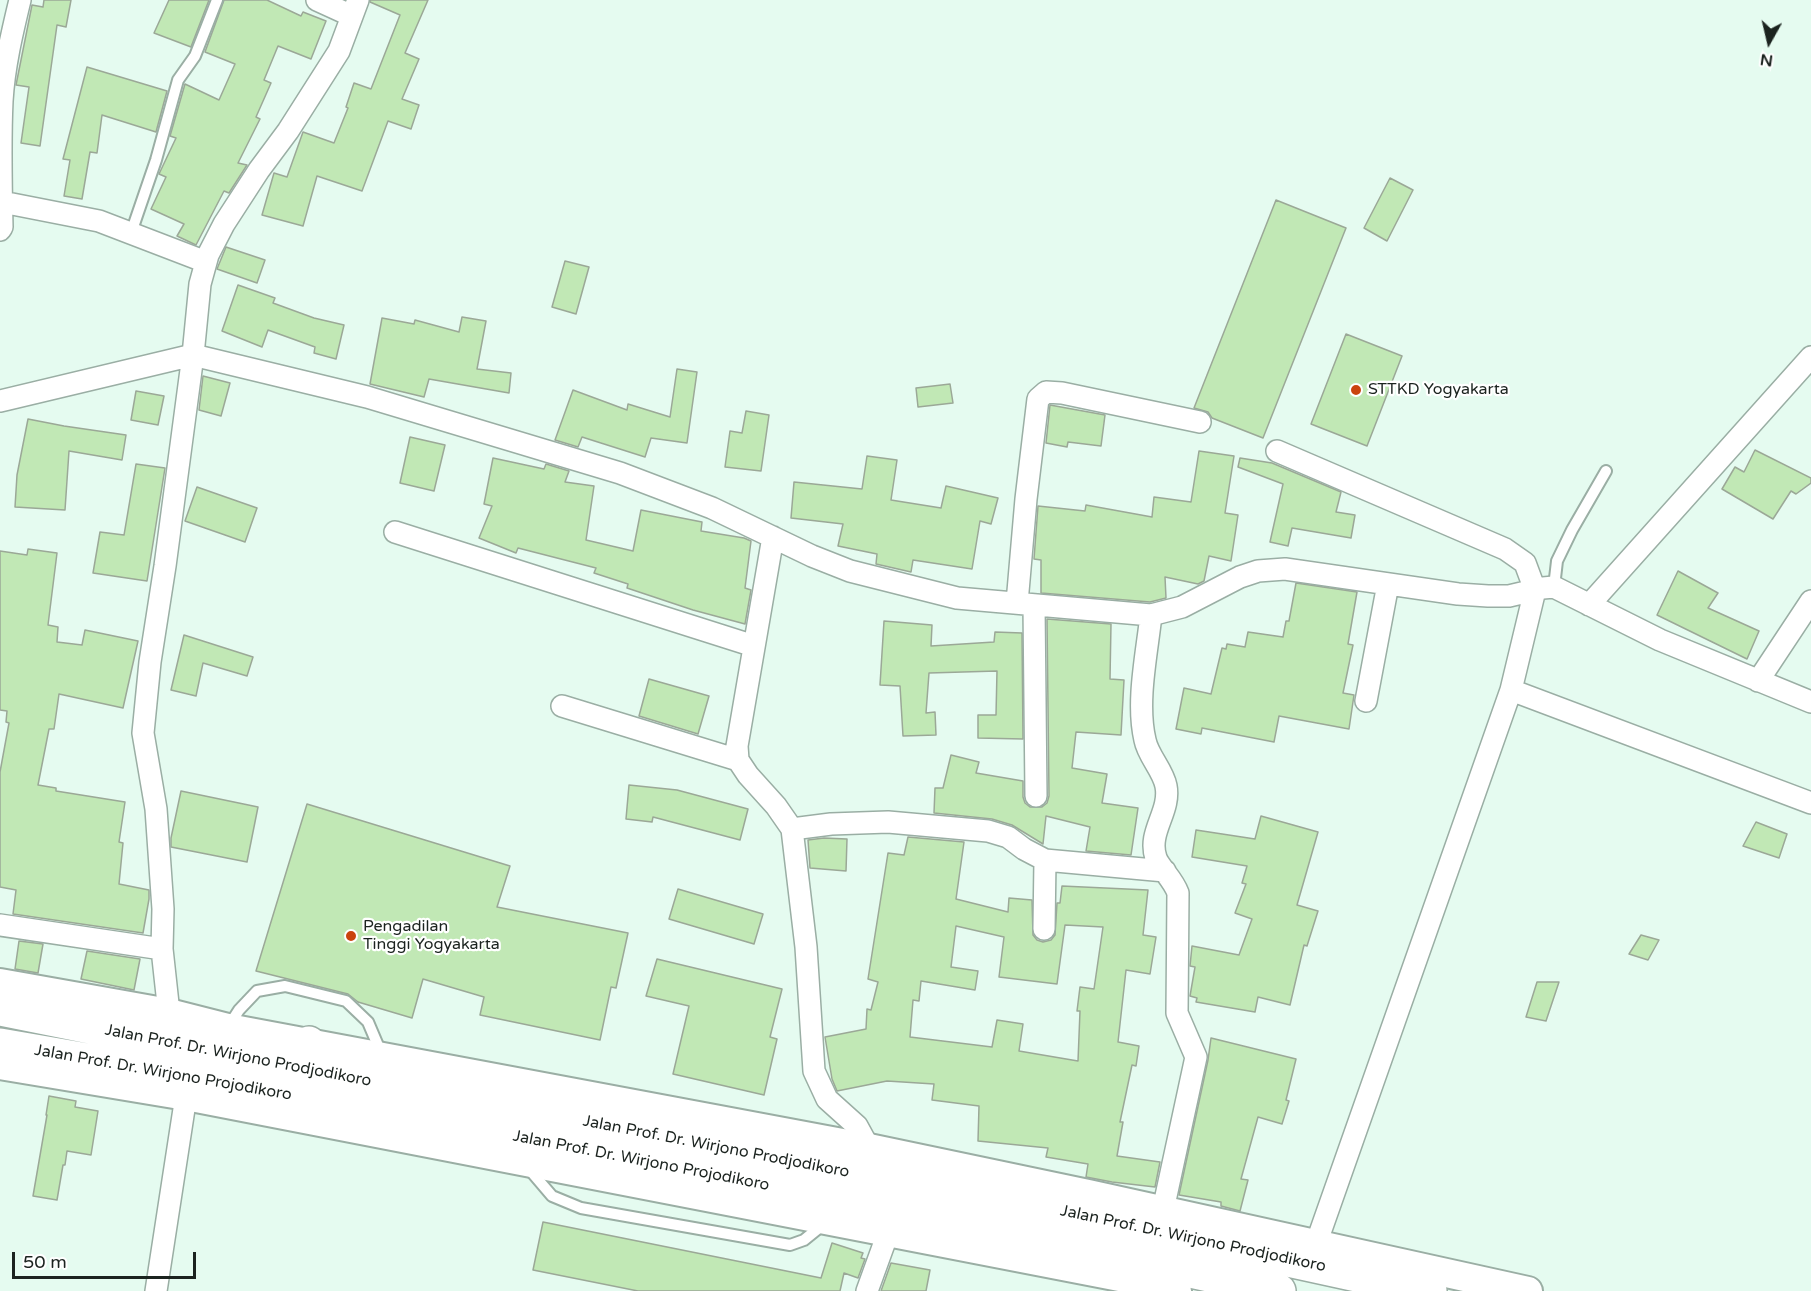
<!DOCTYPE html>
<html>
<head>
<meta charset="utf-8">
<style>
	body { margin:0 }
	#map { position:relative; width:1811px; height:1291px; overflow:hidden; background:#e5fbf0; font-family:"Varela Round",sans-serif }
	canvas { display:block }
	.north { position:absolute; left:1739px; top:12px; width:60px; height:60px; -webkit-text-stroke:4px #fff; paint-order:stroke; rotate:188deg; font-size:16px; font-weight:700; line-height:24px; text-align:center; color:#1b231f }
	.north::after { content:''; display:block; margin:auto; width:21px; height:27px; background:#1b231f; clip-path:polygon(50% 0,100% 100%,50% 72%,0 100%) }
	.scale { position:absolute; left:12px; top:1252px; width:184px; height:27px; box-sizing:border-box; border:3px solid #1b231f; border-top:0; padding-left:8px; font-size:18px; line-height:21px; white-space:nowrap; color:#1b231f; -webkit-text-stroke:4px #fff; paint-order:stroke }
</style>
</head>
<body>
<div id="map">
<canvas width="1811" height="1291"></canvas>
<div class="north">N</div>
<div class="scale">50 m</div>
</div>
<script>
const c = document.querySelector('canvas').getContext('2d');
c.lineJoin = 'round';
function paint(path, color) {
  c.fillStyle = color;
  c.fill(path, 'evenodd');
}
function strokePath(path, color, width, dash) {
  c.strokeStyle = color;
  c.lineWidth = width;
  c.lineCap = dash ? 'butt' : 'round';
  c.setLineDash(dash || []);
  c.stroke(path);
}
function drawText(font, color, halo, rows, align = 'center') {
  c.font = font + ' "Varela Round",sans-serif';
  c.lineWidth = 4.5;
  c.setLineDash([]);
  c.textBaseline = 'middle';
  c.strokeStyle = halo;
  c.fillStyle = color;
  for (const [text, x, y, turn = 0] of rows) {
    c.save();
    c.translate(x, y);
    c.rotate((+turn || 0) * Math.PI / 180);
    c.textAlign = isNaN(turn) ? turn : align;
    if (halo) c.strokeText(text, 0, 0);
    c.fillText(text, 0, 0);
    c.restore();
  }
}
const building = new Path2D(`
	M44,0h27l-5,27 -9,-2 -17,121 -19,-3 8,-56 -13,-2 16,-80 11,2z
	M169,0h40l-18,47 -37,-14z
	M224,0h43l34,16 2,-4 23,9 -15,38 -33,-13 -14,34 7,3 -15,34 4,2 -22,44 9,2 -18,28 -5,-2 -28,54 -19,-9 7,-12 -33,-15 15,-32 -7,-3 17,-36 -6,-2 15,-52 34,16 16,-36 -30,-12z
	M370,0h58l-23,53 14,6 -17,40 17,6 -8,24 -23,-8 -26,70 -45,-15 -14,50 -41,-11 12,-42 13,4 16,-45 31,11 14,-35 -2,-1 8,-24 17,6 29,-74 -30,-13z
	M87,67l80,24 -11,41 -54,-17 -5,38 -7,-1 -8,47 -18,-3 6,-36 -7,-1z
	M1390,178l23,12 -26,51 -23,-13z
	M1276,200l70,28 -83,210 -51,-20 -4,-6 -14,-4z
	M226,247l39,13 -8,23 -40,-14z
	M565,261l24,6 -13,47 -24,-7z
	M238,285l37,13 -2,5 41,15 30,7 -8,34 -22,-6 1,-6 -47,-17 -6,17 -40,-16z
	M462,317l24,4 -9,48 34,4 -2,20 -80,-14 -5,18 -54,-13 12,-66 32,6 1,-4 44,12z
	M1346,334l56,22 -35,90 -56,-22z
	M677,369l20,3 -10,71 -36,-5 -6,19 -63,-20 -4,10 -23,-7 18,-50 54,20 1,-6 42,13z
	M203,376l27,7 -9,33 -22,-6z
	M950,384l3,19 -35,4 -2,-19z
	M136,391l28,5 -6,29 -27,-5z
	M1050,405l55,10 -4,31 -33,-4 -1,5 -21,-4z
	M746,411l23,4 -8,56 -36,-4 5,-36 12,2z
	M28,419l36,7 62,9 -4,25 -53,-9 -4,59 -50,-3 2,-32z
	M410,437l35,8 -11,46 -34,-8z
	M1755,450l56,28v5l-15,11 -5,-3 -18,28 -51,-30 13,-22 9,5z
	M1199,451l35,5 -9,57 13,2 -7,46 -22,-5 -5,25 -6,3 -33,-7 1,21 -16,4 -109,-9v-33l-7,-1 4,-53 47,5 1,-6 66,12 2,-20 37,5z
	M867,456l30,4 -6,40 50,8 5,-22 52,12 -7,26 -11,-3 -8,48 -59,-9 -2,12 -35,-8 1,-10 -39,-8 5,-22 -52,-6 3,-36 68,7z
	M493,458l51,11 2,-5 23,7 -4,11 29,4 -8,54 47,11 8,-41 61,12 -1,9 43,7 7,3 -6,47 6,2 -6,34 -52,-14 -66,-22 1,-4 -34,-11 2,-5 -78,-20 -2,5 -37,-15 13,-32 -8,-2z
	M1240,458l32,5 69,29 -5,20 19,3 -4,23 -59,-10 -4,18 -18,-4 13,-58 -45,-17z
	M136,464l29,4 -18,113 -54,-8 7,-41 24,3z
	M197,487l60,21 -12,34 -60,-21z
	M28,549l29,4 -9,72 10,2 -1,15 25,3 3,-15 53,11 -15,67 -64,-14 -5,35h-5l-11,56 18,3v3l69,11 -6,40 4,1 -4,41 30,6v9l-6,34 -130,-19 3,-24 -16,-3v-115l9,-49 -3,-1 1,-11 -7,-1v-159l27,4z
	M1678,571l40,22 -10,15 51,23 -12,28 -90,-44z
	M1296,583l61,9 -9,52 5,1 -10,48 11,2 -5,34 -70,-13 -5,26 -72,-14 -1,6 -25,-5 8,-41 27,6 11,-46 4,1 1,-5 18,3 3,-15 35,5 3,-16h3z
	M1047,619l64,5 -1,55 14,1 -3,55 -45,-3 -4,36 35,6 -5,29 36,5 -7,47 -45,-4 4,-24 -44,-11 -3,28 -31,-19 -20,-6 -58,-6 1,-25h8l8,-33 28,7 -3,11 47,8v16l2,6 5,4h12l5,-4 2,-7z
	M884,621l48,4 -1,21 63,-4 1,-10 27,1 1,106 -45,-1v-23h18l1,-44 -68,2 -3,40 9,-1 1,23 -33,1 -3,-50 -20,-1z
	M184,635l69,22 -6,19 -44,-13 -7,33 -25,-6z
	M649,679l60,17 -11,38 -59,-18z
	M629,785l48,5 71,19 -8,31 -87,-23 -1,5 -26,-3z
	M181,791l77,16 -11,55 -76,-15v-9z
	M307,804l203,62 -13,41 131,26 -12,55 -5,-1 -11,53 -120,-25 4,-18 -61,-18 -11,39 -54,-16 -10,-8 -92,-23z
	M1261,816l57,16 -21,73 21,6 -11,35 -3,-1 -14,60 -32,-8 -3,15 -59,-10 1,-4 -7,-2 5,-29 -5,-1 2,-20 47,9 13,-36 -17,-6 11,-29 -4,-1 5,-17 -55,-9 4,-27 59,9z
	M1756,822l31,12 -8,24 -36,-12z
	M908,837l56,5 -8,57 52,13 1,-14 23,2 1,35 4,5 6,2 8,-2 4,-5 2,-32h3l2,-17 86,4 -5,45 13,2 -6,37 -24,-4 -8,72 21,4 -3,20 -4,-1 -12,57h3l-6,34 43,6 -5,25 -43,-5 -26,-5 2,-13 -42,-7 2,-9 -70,-7 1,-35 -47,-6 2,-16 -47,-3 -50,10 -5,-12 -7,-42 41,-8 1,-20 4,1 7,-28 -10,-3 20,-126 16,2zM1065,925l38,2 -9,62 -14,-2 -3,24h3l-2,50 -59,-10 4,-27 -26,-4 -5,27 -82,-10 3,-37 6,1 2,-20 54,9 3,-19 -27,-4 5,-41 48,11 -5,40 58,7z
	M824,838l23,1 -1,32 -36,-3 -2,-28z
	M678,889l85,25 -9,30 -85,-25z
	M1641,935l18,5 -11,20 -19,-6z
	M19,941l24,3 -5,29 -23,-4z
	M87,951l53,8 -6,31 -53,-11z
	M657,959l125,30 -12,48 7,2 -13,56 -91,-21 16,-68 -43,-10z
	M1537,982h22l-13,39 -20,-4z
	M1211,1038l85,21 -10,41 3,1 -7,23 -24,-7 -17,62 7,1 -8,31 -19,-5v-4l-42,-7 29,-135z
	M49,1096l27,5 -1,6 23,4 -7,44 -24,-4 -2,14h-2l-6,35 -24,-4 14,-81h-1z
	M543,1222l278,56 11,-35 31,10 -2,5 4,1 -7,19 -14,-5 -4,18h-202l-105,-21z
	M891,1263l39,7 -4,21h-45z`);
paint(building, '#c1e8b5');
strokePath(building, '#9ba897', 1.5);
const lane = new Path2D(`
	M131,233l25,-73 22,-80 17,-24 22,-56
	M1554,587l3,-26 15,-31 34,-59
	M228,1027l11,-17 18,-19 28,-5 61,15 22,21 14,33
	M529,1169l23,27 29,12 209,37 14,-5 21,-17`);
const street = new Path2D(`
	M317,0l35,16
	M2,202l97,19 107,41
	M0,230l2,-3c-1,-42 -2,-84 0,-126 2,-34 10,-68 18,-101
	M0,401l193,-46 174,42 253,76 92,35 100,48 38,15 107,27 194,17 31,-8 58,-30 18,-6 27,-2 173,25 30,2h21l34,-8 11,-1 106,53 151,62
	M1277,451l228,98 20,14 10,27 -24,100 -195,554
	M395,532l359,114
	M773,537l-36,209 1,14 10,15 28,31 16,23 14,118 8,124 13,28 30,27 12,22
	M1017,603l9,-104 12,-100 8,-7 16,1 138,29
	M1034,605l2,191
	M1589,605l222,-248
	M1151,615c-4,38 -15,87 -6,125 3,16 18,30 21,46 5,26 -19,46 -10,72 3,9 17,21 22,35l-1,120 19,44 -33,153
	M1758,681l53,-80
	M1511,690l300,113
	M1366,701l22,-117
	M562,706l176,54
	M792,829l39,-5 57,-2 100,9 20,6 16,12 21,11 120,11
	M0,925l162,24
	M1044,929l1,-69
	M169,1013l-7,-64 1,-40 -7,-100 -13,-76 7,-71 15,-96 28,-211 7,-71 8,-29 16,-31 35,-54 29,-39 51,-80 19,-51
	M156,1291l30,-195
	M867,1291l21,-58`);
const secondary = new Path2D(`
	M0,983l169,30 59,15 641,120 219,46 440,97
	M0,1065l186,31 949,184 42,11`);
const highway = new Path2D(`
	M0,1009l304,61 791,148 335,73
	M0,1045c228,39 455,81 682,124 200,38 399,76 597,122
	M304,1070l5,-27`);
strokePath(lane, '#9aaea4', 14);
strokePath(street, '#9aaea4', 24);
strokePath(secondary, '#9aaea4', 32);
strokePath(highway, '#9aaea4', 36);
strokePath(lane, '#fff', 10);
strokePath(street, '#fff', 21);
strokePath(secondary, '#fff', 28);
strokePath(highway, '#fff', 33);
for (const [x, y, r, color] of [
	[1356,390,6,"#ca430e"],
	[351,936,6,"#ca430e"]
]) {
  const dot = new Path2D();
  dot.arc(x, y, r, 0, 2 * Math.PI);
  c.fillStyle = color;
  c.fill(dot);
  strokePath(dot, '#fff', 2);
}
drawText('16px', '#1b231f', '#fff', [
	["STTKD Yogyakarta",1368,390],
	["Pengadilan",363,927],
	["Tinggi Yogyakarta",363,945]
], 'left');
drawText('16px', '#1b231f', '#fff', [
	["Jalan Prof. Dr. Wirjono Prodjodikoro",238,1056,11],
	["Jalan Prof. Dr. Wirjono Projodikoro",163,1073,10],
	["Jalan Prof. Dr. Wirjono Prodjodikoro",716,1147,11],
	["Jalan Prof. Dr. Wirjono Projodikoro",641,1161,11],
	["Jalan Prof. Dr. Wirjono Prodjodikoro",1193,1239,12]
]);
</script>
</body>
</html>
